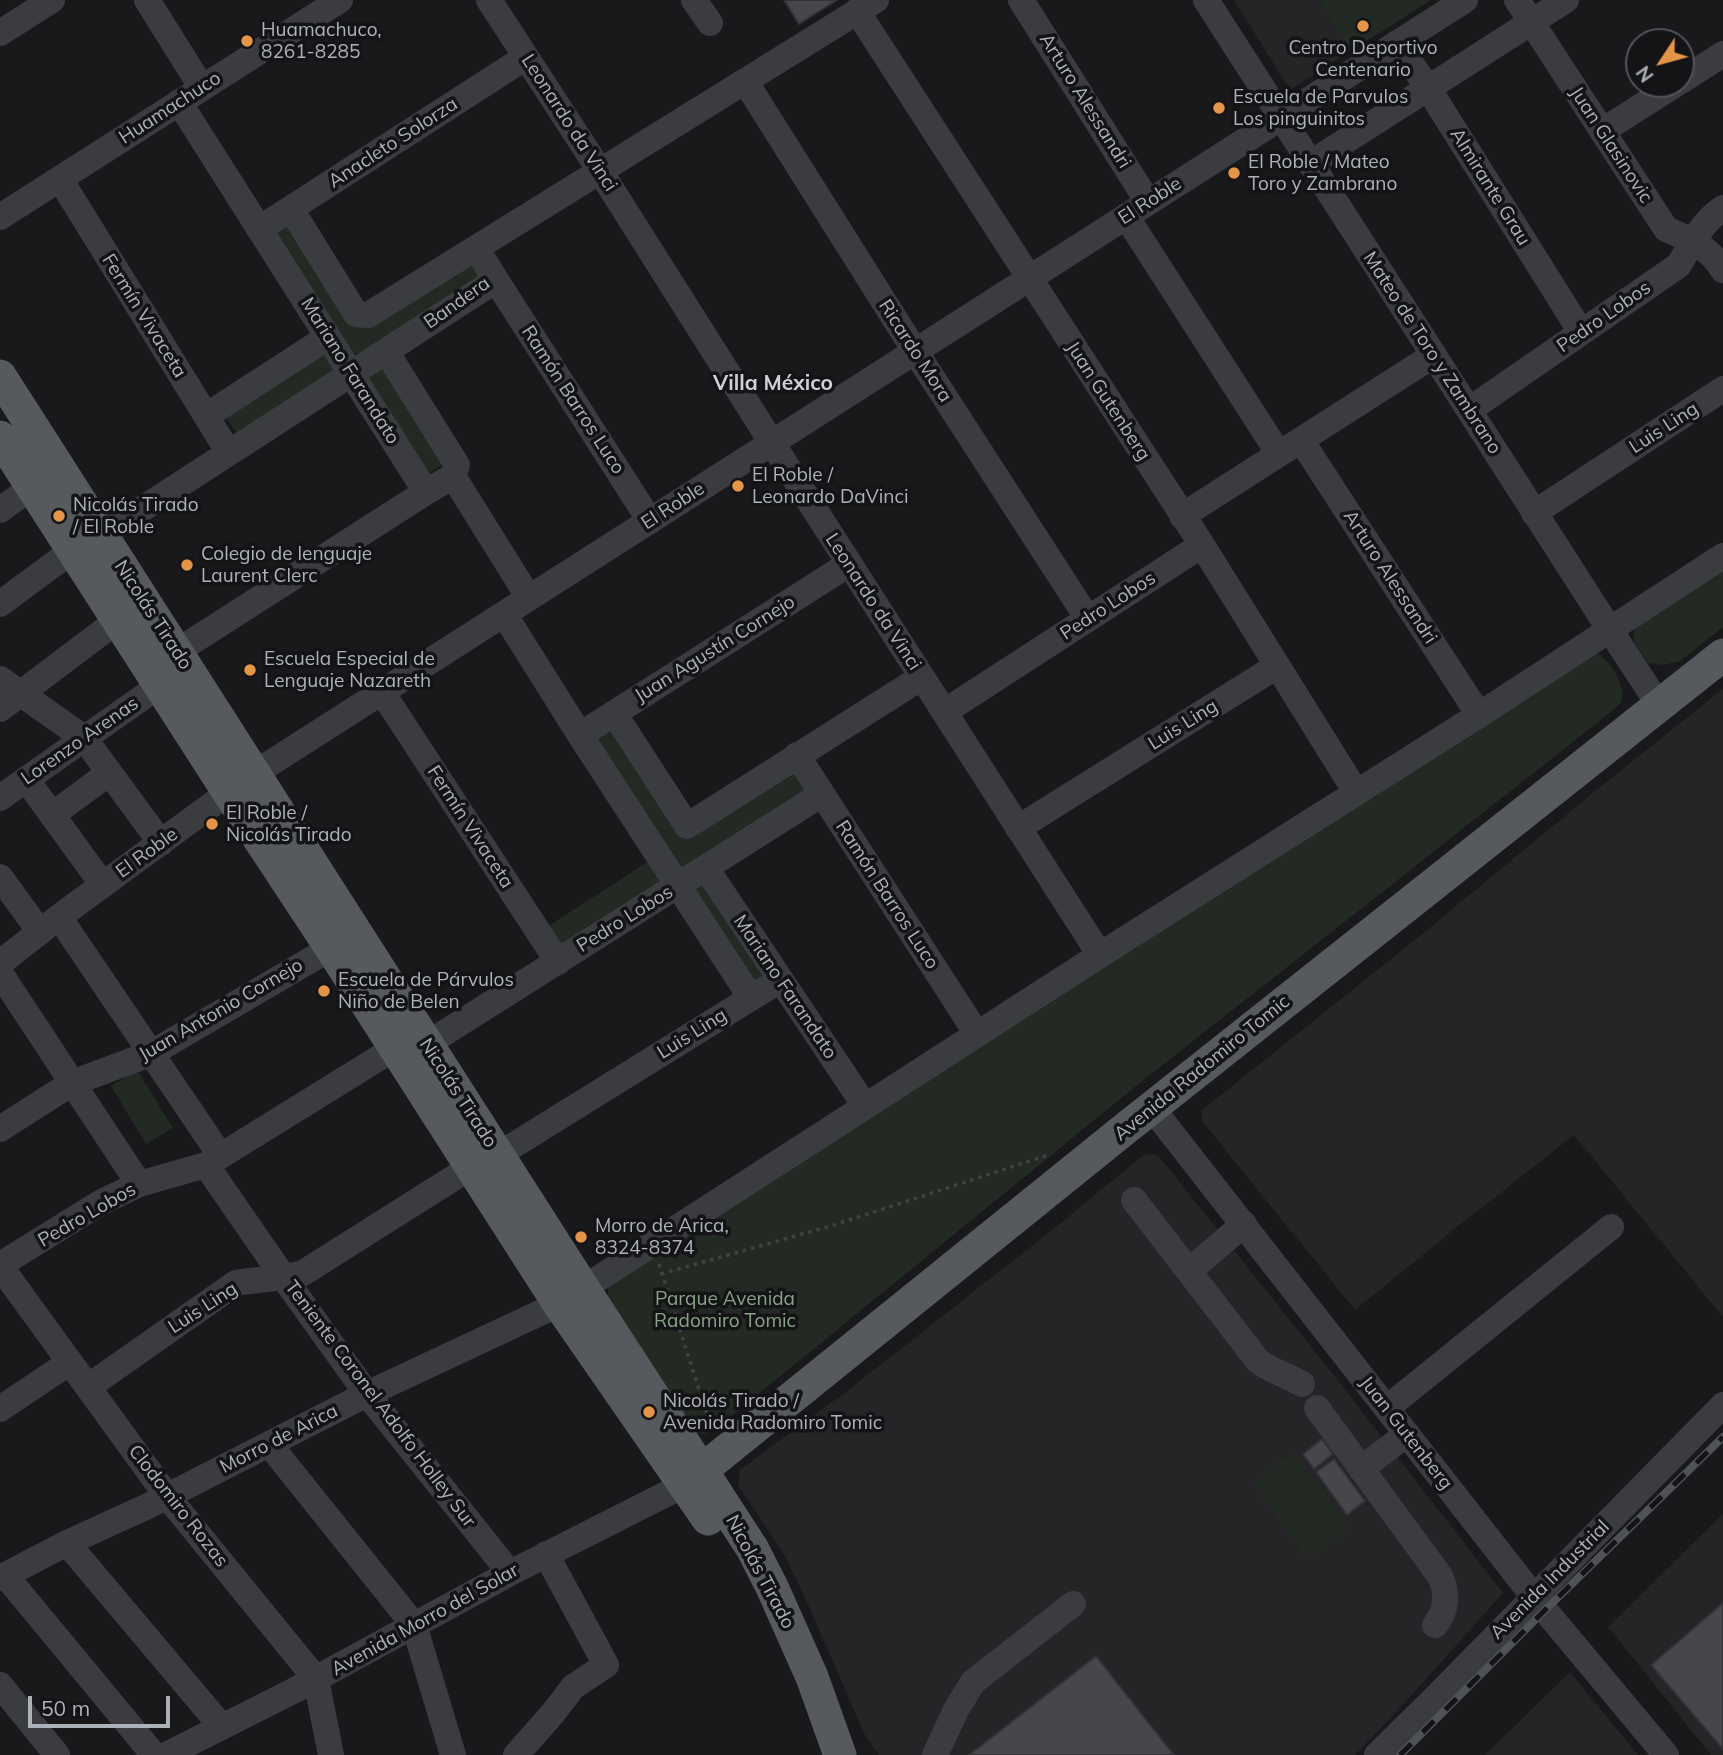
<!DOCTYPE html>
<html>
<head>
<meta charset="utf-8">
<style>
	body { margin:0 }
	#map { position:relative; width:1723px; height:1755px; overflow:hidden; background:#19191b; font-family:Mulish,sans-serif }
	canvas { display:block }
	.north { position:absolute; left:1625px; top:28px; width:70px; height:70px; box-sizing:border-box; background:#141416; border:2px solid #515357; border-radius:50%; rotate:234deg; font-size:19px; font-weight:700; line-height:28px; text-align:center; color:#acb2b9 }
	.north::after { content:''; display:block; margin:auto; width:24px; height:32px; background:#e49547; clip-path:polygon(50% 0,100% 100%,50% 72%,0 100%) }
	.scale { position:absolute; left:28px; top:1696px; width:142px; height:32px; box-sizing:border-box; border:4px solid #acb2b9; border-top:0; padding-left:9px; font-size:21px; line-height:24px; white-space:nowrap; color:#acb2b9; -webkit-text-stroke:5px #141416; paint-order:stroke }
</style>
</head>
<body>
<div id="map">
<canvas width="1723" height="1755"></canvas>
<div class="north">N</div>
<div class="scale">50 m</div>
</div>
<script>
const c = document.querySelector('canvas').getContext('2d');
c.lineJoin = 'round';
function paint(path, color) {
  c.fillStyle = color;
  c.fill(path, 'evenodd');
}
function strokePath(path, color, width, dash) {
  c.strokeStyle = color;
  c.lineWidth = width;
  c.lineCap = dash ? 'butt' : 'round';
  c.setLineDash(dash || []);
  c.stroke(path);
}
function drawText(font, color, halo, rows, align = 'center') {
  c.font = font + ' Mulish,sans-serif';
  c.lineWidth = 7;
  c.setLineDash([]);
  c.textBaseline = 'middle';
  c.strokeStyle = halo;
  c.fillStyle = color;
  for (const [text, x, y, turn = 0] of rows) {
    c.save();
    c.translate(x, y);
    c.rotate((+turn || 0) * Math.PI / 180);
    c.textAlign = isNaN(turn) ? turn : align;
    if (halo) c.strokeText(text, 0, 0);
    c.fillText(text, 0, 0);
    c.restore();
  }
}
paint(new Path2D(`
	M1234,0h85l32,51 -61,39z
	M1723,689v628l-149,-182 -112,88 -107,87 -153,-189v-11l214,-171 183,-151z
	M1145,1154l13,1 178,223 167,215 -93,104 -55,58h-476l-14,-20 -58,-133 -22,-46 -47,-71 2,-15 111,-82 201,-158z
	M1723,1514v241h-12l-103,-128z
	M1570,1672l68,83h-153z`), '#252528');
paint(new Path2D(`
	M1319,0h112l-80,51z
	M287,216l72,106 107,-61 19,15 -125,80 -10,-5 -76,-118z
	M328,346l14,21 -104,68 -15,-21z
	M383,366l62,97 -18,11 -61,-97z
	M1723,569v58l-43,34 -17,4 -15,-2c-9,-14 -20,-24 -10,-39z
	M1593,652c16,4 36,37 27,52 -1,1 -8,7 -9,8l-475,374 -423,345 -6,3 -10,-1 -89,-136v-10z
	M611,730l72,105 106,-61 9,-1 10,16 -124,81 -10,-5 -77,-127z
	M652,859l14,22 -105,68 -14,-22z
	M707,879l62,98 -18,11 -61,-98z
	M137,1070l36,58 -27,16 -35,-58z
	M1294,1452l56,76 -42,31 -56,-76z`), '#232a23');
const building = new Path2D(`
	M784,0h53l-38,24z
	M1322,1439l11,15 -19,15 -11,-15z
	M1334,1459l31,42 -18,14 -31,-43z
	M1723,1603v146l-72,-84z
	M1096,1656l78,99h-205z`);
paint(building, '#46474a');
strokePath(building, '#333336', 2);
strokePath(new Path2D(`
	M659,1264l53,166
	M661,1274l173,-49 217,-71`), '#404346', 3.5, [3.5, 5]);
strokePath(new Path2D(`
	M147,0l55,88
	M489,0l111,171 172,272 328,512
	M694,0l16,23
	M1021,0l127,202
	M1206,0l404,630 49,75
	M1517,0l149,229c25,11 42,17 57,41
	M857,11l345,534 154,247
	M0,33l52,-33
	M1397,43l31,45 153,244
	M745,81l170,270 173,268
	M1681,81l42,-27
	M179,102l247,390 27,-16 76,122
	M1602,131l74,-47
	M1311,163l255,-163
	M60,179l169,274
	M291,209l65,105 12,1 508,-315
	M1126,216l153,238
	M0,217l340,-217
	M259,229l267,-172
	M496,280l154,241
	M386,351l71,114 -4,11
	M1469,410l210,-145c11,-20 24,-44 44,-57
	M206,416l122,-79
	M1301,440l178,275
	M0,510l32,-23
	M1534,513l189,-124
	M1182,516l252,-161
	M102,535l394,-255 -20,-32
	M0,604l73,-54
	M504,614l76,121 171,263
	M176,652l250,-160
	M0,679l84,59 77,105
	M382,692l176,270
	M0,709l118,-89
	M944,712l258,-167
	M614,713l73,113 235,-149
	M580,735l269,-171
	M797,755l180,279
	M26,779l77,106
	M0,798l160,-113
	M52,815l57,-42
	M1018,828l259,-162
	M706,868l159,238
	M0,877l40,55
	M59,917l161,238
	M0,963l59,-46 196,-144 1210,-773
	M0,973l139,211
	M427,1044l395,-250
	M1152,1108l382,489 132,158
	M0,1129l72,-46 78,-29 181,-106
	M498,1155l282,-175
	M206,1165l78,113 83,116 143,179
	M1134,1200l124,161c13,10 29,14 44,23
	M0,1265l100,-62 39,-19 67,-19 189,-117
	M0,1266l167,230 149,183 15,76
	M1189,1271l55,-47
	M88,1387l148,-104c23,-4 45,-4 67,-10l168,-106
	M1317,1408l123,168c8,17 7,34 -5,49
	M1387,1408l224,-181
	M0,1409l70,-47
	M269,1444l145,181 39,130
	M1361,1469l46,-35
	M67,1543l155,184
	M5,1575l149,180
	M0,1578l67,-35 81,-37 219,-112 192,-90 541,-349 379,-240 244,-159
	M0,1685l57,70
	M166,1755l129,-65 215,-117 174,-88
	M516,1755l38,-43 19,-25 33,-22 -60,-111
	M935,1755l21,-45 17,-28 100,-78
	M1377,1755l56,-55 290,-295`), '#3a3c3f', 26);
strokePath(new Path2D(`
	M0,376l583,912 169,260 20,39 40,90 28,78
	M0,437l229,356 102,155 228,356 149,215
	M686,1483l440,-355 597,-473`), '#56595e', 33);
const rail = new Path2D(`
	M1400,1755l145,-145 178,-173`);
strokePath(rail, '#4f5256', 8);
strokePath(rail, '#141416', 5, [16]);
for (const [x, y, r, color] of [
	[1363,26,7,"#e49547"],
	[247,41,7,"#e49547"],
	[1219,108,7,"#e49547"],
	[1234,173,7,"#e49547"],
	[738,486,7,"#e49547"],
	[59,516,7,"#e49547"],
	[187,565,7,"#e49547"],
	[250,670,7,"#e49547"],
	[212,824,7,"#e49547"],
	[324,991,7,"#e49547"],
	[581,1237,7,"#e49547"],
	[649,1412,7,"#e49547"]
]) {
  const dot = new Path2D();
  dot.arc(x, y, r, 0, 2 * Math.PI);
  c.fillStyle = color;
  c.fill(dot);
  strokePath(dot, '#141416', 2.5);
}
drawText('19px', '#acb2b9', '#141416', [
	["Huamachuco,",261,30],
	["8261-8285",261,52],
	["Centro Deportivo",1363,48,"center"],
	["Centenario",1363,70,"center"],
	["Escuela de Parvulos",1233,97],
	["Los pinguinitos",1233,119],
	["El Roble / Mateo",1248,162],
	["Toro y Zambrano",1248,184],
	["El Roble /",752,475],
	["Leonardo DaVinci",752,497],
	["Nicolás Tirado",73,505],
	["/ El Roble",73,527],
	["Colegio de lenguaje",201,554],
	["Laurent Clerc",201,576],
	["Escuela Especial de",264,659],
	["Lenguaje Nazareth",264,681],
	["El Roble /",226,813],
	["Nicolás Tirado",226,835],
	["Escuela de Párvulos",338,980],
	["Niño de Belen",338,1002],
	["Morro de Arica,",595,1226],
	["8324-8374",595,1248],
	["Nicolás Tirado /",663,1401],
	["Avenida Radomiro Tomic",663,1423]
], 'left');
drawText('19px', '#acb2b9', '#141416', [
	["Arturo Alessandri",1085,101,58],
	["Huamachuco",170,108,-33],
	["Leonardo da Vinci",569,123,57],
	["Anacleto Solorza",393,143,-33],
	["Juan Glasinovic",1611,145,57],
	["Almirante Grau",1490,187,58],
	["El Roble",1150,201,-33],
	["Bandera",457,303,-35],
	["Fermín Vivaceta",144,316,58],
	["Pedro Lobos",1604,317,-35],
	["Ricardo Mora",915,351,57],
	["Mateo de Toro y Zambrano",1432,353,57],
	["Mariano Farandato",350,371,58],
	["Ramón Barros Luco",573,400,57],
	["Juan Gutenberg",1108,401,57],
	["Luis Ling",1664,428,-33],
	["El Roble",673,506,-33],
	["Arturo Alessandri",1390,577,57],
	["Leonardo da Vinci",873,602,57],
	["Pedro Lobos",1108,606,-33],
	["Nicolás Tirado",153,615,57],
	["Juan Agustín Cornejo",715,649,-32],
	["Luis Ling",1183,725,-32],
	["Lorenzo Arenas",80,741,-35],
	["Fermín Vivaceta",470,827,57],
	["El Roble",147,853,-36],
	["Ramón Barros Luco",887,895,57],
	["Pedro Lobos",625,919,-32],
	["Mariano Farandato",785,987,56],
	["Juan Antonio Cornejo",221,1010,-30],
	["Luis Ling",692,1034,-32],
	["Avenida Radomiro Tomic",1202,1068,-39],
	["Nicolás Tirado",458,1093,57],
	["Pedro Lobos",87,1215,-30],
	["Luis Ling",203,1308,-33],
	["Teniente Coronel Adolfo Holley Sur",380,1404,53],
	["Juan Gutenberg",1406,1433,52],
	["Morro de Arica",279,1439,-27],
	["Clodomiro Rozas",178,1506,52],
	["Nicolás Tirado",760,1572,62],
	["Avenida Industrial",1550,1580,-45],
	["Avenida Morro del Solar",425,1620,-29]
]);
drawText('19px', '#88a385', '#141416', [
	["Parque Avenida",725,1299],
	["Radomiro Tomic",725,1321]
]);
drawText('bold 21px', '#cdd1d6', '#141416', [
	["Villa México",773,384]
]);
</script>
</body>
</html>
